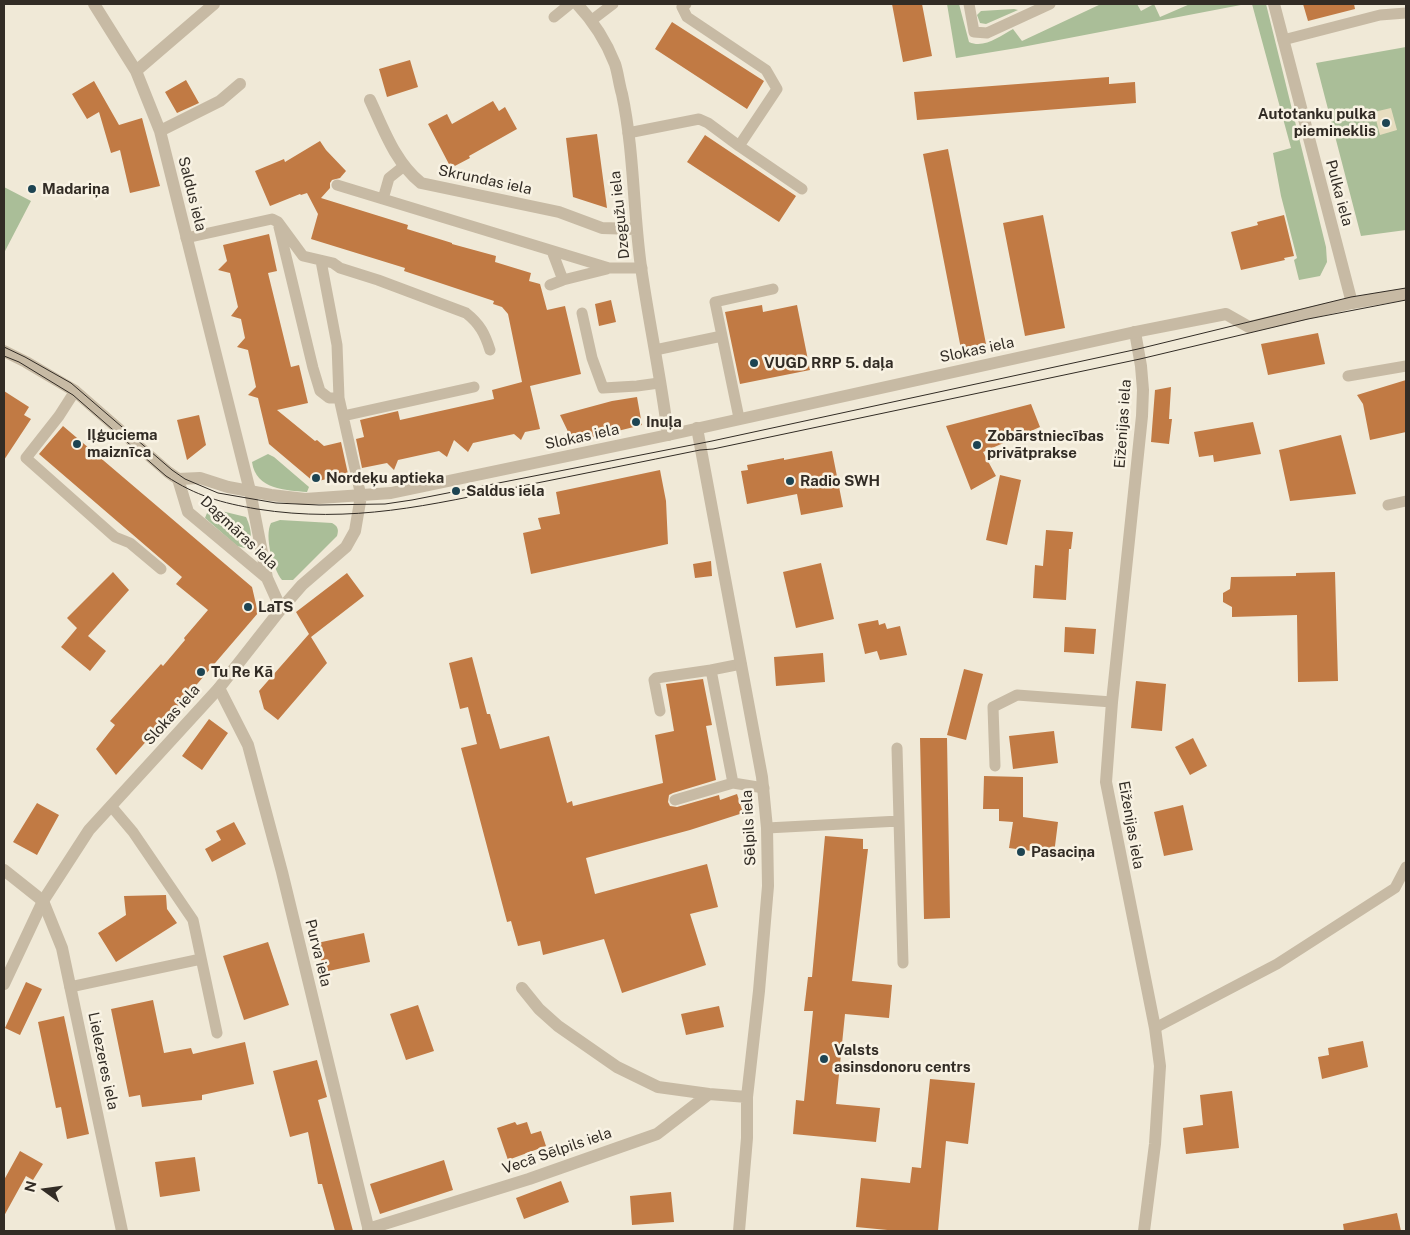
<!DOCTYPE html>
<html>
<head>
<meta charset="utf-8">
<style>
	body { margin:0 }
	#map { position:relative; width:1410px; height:1235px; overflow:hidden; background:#f0e9d7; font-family:"Public Sans",sans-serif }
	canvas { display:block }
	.frame { position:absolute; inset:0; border:5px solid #322c25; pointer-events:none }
	.north { position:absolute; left:20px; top:1165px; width:50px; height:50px; -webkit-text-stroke:4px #f8f2e3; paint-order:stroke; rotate:284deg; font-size:14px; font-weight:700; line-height:20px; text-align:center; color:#322c25 }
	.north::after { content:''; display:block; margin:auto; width:18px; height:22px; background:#322c25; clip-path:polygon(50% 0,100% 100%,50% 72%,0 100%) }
</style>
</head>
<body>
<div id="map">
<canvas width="1410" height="1235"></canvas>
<div class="frame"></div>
<div class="north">N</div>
</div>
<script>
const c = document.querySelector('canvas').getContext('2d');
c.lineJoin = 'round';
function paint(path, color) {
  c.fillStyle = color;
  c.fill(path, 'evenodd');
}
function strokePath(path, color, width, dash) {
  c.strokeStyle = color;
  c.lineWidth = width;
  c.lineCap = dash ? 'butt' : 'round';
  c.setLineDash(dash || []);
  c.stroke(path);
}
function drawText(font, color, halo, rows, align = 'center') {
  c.font = font + ' "Public Sans",sans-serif';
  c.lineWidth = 5;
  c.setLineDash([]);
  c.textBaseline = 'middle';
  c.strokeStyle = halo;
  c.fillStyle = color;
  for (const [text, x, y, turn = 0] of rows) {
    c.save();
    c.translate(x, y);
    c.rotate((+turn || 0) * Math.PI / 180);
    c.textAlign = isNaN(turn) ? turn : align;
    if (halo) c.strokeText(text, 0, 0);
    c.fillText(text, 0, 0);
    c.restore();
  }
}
paint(new Path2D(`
	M947,4h12l10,38c15,7 31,-6 44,-13l9,12 79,-37h36l4,7 13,-7 6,13 30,-13h56l-229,44 -61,10z
	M1252,4h14l60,243 1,15 -7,14 -21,4 -5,-20 3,-2 -16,-62 -8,-43 18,-5z
	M1014,9l4,1 -32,14 -6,-1 -3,-8 4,-4z
	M1406,47v183l-45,6 -45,-173z
	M4,187l27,14 -27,52z
	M268,454l6,3 35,30 -2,5c-21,-2 -51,-2 -55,-30z
	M209,508l37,9c4,8 9,25 -1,31l-8,-2 -32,-28z
	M280,520l52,3c6,3 7,7 5,13l-44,44h-11c-9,-11 -18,-44 -11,-57z`), '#aabe98');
paint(new Path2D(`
	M1391,108l6,22 -17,5 -6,-23z`), '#e7ddbf');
paint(new Path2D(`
	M892,4h30l10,52 -29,6z
	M1303,4h51l1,5 -47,12z
	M672,22l92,59 -17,28 -92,-60z
	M410,60l8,27 -31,10 -8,-28z
	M1109,77v7l26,-2 1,21 -219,17 -3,-28z
	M186,80l13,23 -22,10 -12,-21z
	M94,81l25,44 23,-7 18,68 -30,7 -10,-43 -9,3 -12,-41 -12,7 -15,-25z
	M493,101l6,10 6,-4 12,22 -48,27 1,2 -19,10 -23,-44 19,-10 5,10z
	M597,134l10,74 -34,-11 -7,-59z
	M705,135l91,61 -17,26 -92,-60z
	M320,141l6,9 20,21 -6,7 -8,2 -2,3v5l-9,10 87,27 -1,4 45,14v1l44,12 -1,6 36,11 -2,8 11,3 7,26 18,-4 16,68 -51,12 10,43 -15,3 -4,8 -7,-6 -41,9 -5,9 -14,-12 -7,17 -8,-6 -41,9 -4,10 -7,-7 -25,5 -6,-29 8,-2 -4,-17 38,-9 2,9 94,-21 -2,-9 30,-8 -14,-68 -6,-7 -9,-3 1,-3 -90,-30 1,-3 -94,-29 7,-25 -11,-21 -6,2 -1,-1 -30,12 -15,-35 29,-12 1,3z
	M948,149l38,195 -25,5 -38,-195z
	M1043,215l22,113 -40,8 -22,-113z
	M1284,215l10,41 -10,2 1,2 -44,10 -10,-38 27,-7 -1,-3z
	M269,234l8,37 -9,2 23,94 8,-2 9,38 -31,7 38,31 2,-1 7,6 17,-4 7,32 -34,8 -45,-38 -11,-46 -10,-3 8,-8 -8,-37 -11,-3 8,-9 -4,-19 -10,-3 7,-9 -8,-34 -12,-3 9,-9 -4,-16z
	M611,300l5,22 -17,4 -4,-22z
	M762,305l1,7 34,-7 13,65 -70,14 -15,-72z
	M1318,333l7,31 -57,11 -7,-31z
	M1406,380v52l-36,8 -7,-36 -6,-9z
	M1171,387l-2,32h3l-3,25 -18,-2 4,-52z
	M4,391l25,16 -5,8 7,4 -27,41z
	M637,397l5,28 -69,17 -13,-27 52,-14z
	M1031,404l9,23 -57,25 13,24 -25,14 -25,-64z
	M199,415l7,30 -19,15 -10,-40z
	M1253,422l8,32 -47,8 -1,-7 -14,2 -5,-25z
	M63,426l189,161 6,26 -72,84 -70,78 -20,-26 19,-24 -5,-4 51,-57 2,2 22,-26 -1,-2 24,-28 -32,-26 6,-7 -143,-123z
	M1341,435l15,59 -66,7 -11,-51z
	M832,451l11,56 -42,8 -4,-21 -50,10 -6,-33 7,-1 -1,-5 37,-7v2z
	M660,470l6,31 2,43 -137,30 -8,-41 18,-4 -3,-11 22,-4 -4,-22z
	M1000,475l21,5 -14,65 -21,-5z
	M1046,530l27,2 -2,17h-2l-3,51 -33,-2 2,-33 8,1z
	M711,561l1,15 -17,2 -2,-14z
	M821,563l13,56 -38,9 -13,-56z
	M113,572l16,18 -41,46 18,15 -16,20 -29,-24 16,-19 -10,-10z
	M1335,572l3,109 -40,1 -1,-67 -65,2v-10l-9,-5v-9l7,-4 1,-12 65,-1v-3z
	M347,573l17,23 -53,41 16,26 -49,57 -14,-11 -5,-18 50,-57 -13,-22z
	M878,620l1,5 6,-2 2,6 13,-3 7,29 -27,5 -3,-9 -12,3 -7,-30z
	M1065,627l31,2 -2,25 -30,-2z
	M823,653l2,29 -49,4 -2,-29z
	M472,657l15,57h3l10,35 49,-13 18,67 5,-2 1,5 90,-23 -8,-48 19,-4 -8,-47 37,-5 9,46 -6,1 10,54 -43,13 -4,2 -1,7 2,4 7,1 42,-12 1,5 17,-6 6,19 -53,17 -104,28 9,36 112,-30 11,43 -28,7 16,51 -84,28 -18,-54 -61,16 -3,-14 -22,5 -7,-25 -4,1 -46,-174 16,-4 -9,-37 -8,2 -11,-46z
	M964,669l19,5 -17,66 -19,-5z
	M1136,681l30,3 -4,47 -31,-3z
	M209,719l19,14 -26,37 -20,-14z
	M1054,731l4,32 -45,6 -4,-33z
	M920,738h27l3,180 -26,1z
	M1193,738l14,28 -17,9 -15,-28z
	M984,776l39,1v40l35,5 -4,32 -45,-6 4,-26 -14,-1v-12h-16z
	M37,803l22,12 -22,40 -24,-13z
	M1183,805l10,45 -29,6 -10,-44z
	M234,822l12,22 -34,18 -7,-13 16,-9 -5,-9z
	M825,836l38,3v10h5l-16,132 40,4 -3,33 -44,-4 -9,90 44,4 -4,34 -83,-8 3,-34 8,1 9,-90h-9l4,-34h4z
	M166,895l1,14 10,14 -61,39 -18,-29 28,-18 -2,-19z
	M364,933l6,29 -46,10 -7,-29z
	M268,942l21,63 -45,15 -21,-64z
	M26,982l16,7 -22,46 -15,-7z
	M153,1000l11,53 27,-5 2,6 52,-12 9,42 -52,11v5l-60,7 -2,-12 -11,2 -18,-88z
	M418,1005l16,46 -28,9 -16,-46z
	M719,1006l5,21 -38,8 -5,-21z
	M64,1016l25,118 -22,5 -6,-32 -5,1 -18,-86z
	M1363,1041l5,26 -46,12 -4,-22 11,-2 -1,-7z
	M317,1060l10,37 -9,3 35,131h-18l-13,-47h-4l-10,-52 -18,5 -17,-66z
	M930,1079l45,4 -7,61 -22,-3 -8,90h-40l-42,-4 5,-49 49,5 2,-16 9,1z
	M1232,1091l7,57 -53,6 -3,-26 20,-3 -3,-30z
	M515,1122l2,3 10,-3 4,12 10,-3 5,15 -38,14 -11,-32z
	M20,1151l23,13 -10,16 -7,-4 -22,40v-36z
	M195,1157l5,34 -40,6 -5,-35z
	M444,1160l9,30 -73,24 -10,-30z
	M561,1181l8,21 -45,17 -8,-21z
	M671,1192l3,30 -42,3 -2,-29z
	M1397,1213l4,18h-57l-1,-7z`), '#c17a44');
strokePath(new Path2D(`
	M969,4l5,28 13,1 63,-29
	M554,17l16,-13
	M592,20l21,-16
	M1283,40l97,-25 26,-2
	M628,133l71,-14 9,4 31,23 38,-57 -11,-19 -79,-53 -5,-10 4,-3
	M739,146l63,43
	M337,185l272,83h33
	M383,199l6,-21 15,-12
	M279,227l34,141 7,23 9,7h10
	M186,238l86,-19 6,3 25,34 30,7 7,5 38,12 88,33c14,11 19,21 24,37
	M552,251l11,29
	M321,261l16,84 2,53 22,98
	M550,285l13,-5 44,-11
	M582,313l10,45 11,30 34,-2 22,-3
	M655,350l67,-14
	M1348,376l58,-10
	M75,391l-16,25 -33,42 89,79 15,6 31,26
	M343,416l131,-29
	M739,418l-24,-116 58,-13
	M1388,505l18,-4
	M741,664l-30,6 22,113 31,5
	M660,711l-6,-31 2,-2 55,-8
	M897,748l6,215
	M995,766l-2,-59 24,-12 95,7
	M675,800l58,-17
	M111,806l22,26 60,88 24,113
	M767,828l132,-7
	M70,987l131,-28
	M1155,1028l122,-64 118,-76 11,-21`), '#c7baa4', 11);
strokePath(new Path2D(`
	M94,4l42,67 24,60 90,360
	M577,4c16,17 29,37 38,60 3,9 4,20 7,30 12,56 11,115 19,173 8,56 20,111 27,168
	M1274,4l78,299
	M136,71l78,-67
	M370,100c14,30 25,62 51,83l138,29 43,16 34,1
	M160,131l60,-30 20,-17
	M1135,332l6,34 2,24 -1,26 -30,286 -6,80 49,246 5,38 -5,78 -11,87
	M697,428l65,349 5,51 1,58 -9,105 -12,106v41l-8,93
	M219,688l29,57 34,127 87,359
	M4,870l39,31 19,47 60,283
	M522,988l17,21 19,17 59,41 41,20 51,7 38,3
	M368,1229l161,-50 128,-45 52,-40`), '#c7baa4', 12);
strokePath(new Path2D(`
	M4,351l22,11 49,29 93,81 10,7 10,33 79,66 14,31
	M178,479l22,-1 28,9 43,8 34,4 86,-6 277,-58 467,-103 91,-18 23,13 103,-24 54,-9
	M250,491l17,87
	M4,984l39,-83 46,-71 130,-142 62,-79 21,-24 44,-38 9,-16 6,-35`), '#c7baa4', 12);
strokePath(new Path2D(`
	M4,347l21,10 46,26 101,87 13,9 33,14 58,10 43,2 66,-1 27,-4 300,-59 426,-92 213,-52 55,-9
	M4,356l15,6 54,33 93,81c30,20 56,27 91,33 95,15 173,-4 265,-23 60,-12 119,-24 178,-36l13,-1 427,-90 168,-40 98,-19`), '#322c25', 1);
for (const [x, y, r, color] of [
	[1386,123,5,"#1d4452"],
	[32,189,5,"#1d4452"],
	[754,363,5,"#1d4452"],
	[636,422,5,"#1d4452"],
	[77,444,5,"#1d4452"],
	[977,445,5,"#1d4452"],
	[316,478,5,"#1d4452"],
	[790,481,5,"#1d4452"],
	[456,491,5,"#1d4452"],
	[248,607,5,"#1d4452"],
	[201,672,5,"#1d4452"],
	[1021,852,5,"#1d4452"],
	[824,1059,5,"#1d4452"]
]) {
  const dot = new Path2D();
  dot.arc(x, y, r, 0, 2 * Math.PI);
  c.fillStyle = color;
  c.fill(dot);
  strokePath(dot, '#f8f2e3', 2);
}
drawText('bold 15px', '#322c25', '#f8f2e3', [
	["Autotanku pulka",1376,114,"right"],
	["piemineklis",1376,131,"right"],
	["Madariņa",42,189],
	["VUGD RRP 5. daļa",764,363],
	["Inuļa",646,422],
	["Iļģuciema",87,435],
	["maiznīca",87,452],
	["Zobārstniecības",987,436],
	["privātprakse",987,453],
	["Nordeķu aptieka",326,478],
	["Radio SWH",800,481],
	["Saldus iela",466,491],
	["LaTS",258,607],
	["Tu Re Kā",211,672],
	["Pasaciņa",1031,852],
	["Valsts",834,1050],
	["asinsdonoru centrs",834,1067]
], 'left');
drawText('15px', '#322c25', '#f8f2e3', [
	["Skrundas iela",485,180,12],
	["Pulka iela",1339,193,75],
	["Saldus iela",192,194,76],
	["Dzegužu iela",620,215,-96],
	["Slokas iela",977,350,-12],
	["Eiženijas iela",1123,424,-86],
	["Slokas iela",582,437,-12],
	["Dagmāras iela",239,533,43],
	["Slokas iela",172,715,-48],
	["Eiženijas iela",1131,825,80],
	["Sēlpils iela",749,828,-93],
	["Purva iela",318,953,76],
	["Lielezeres iela",103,1061,78],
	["Vecā Sēlpils iela",557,1151,-19]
]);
</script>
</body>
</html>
